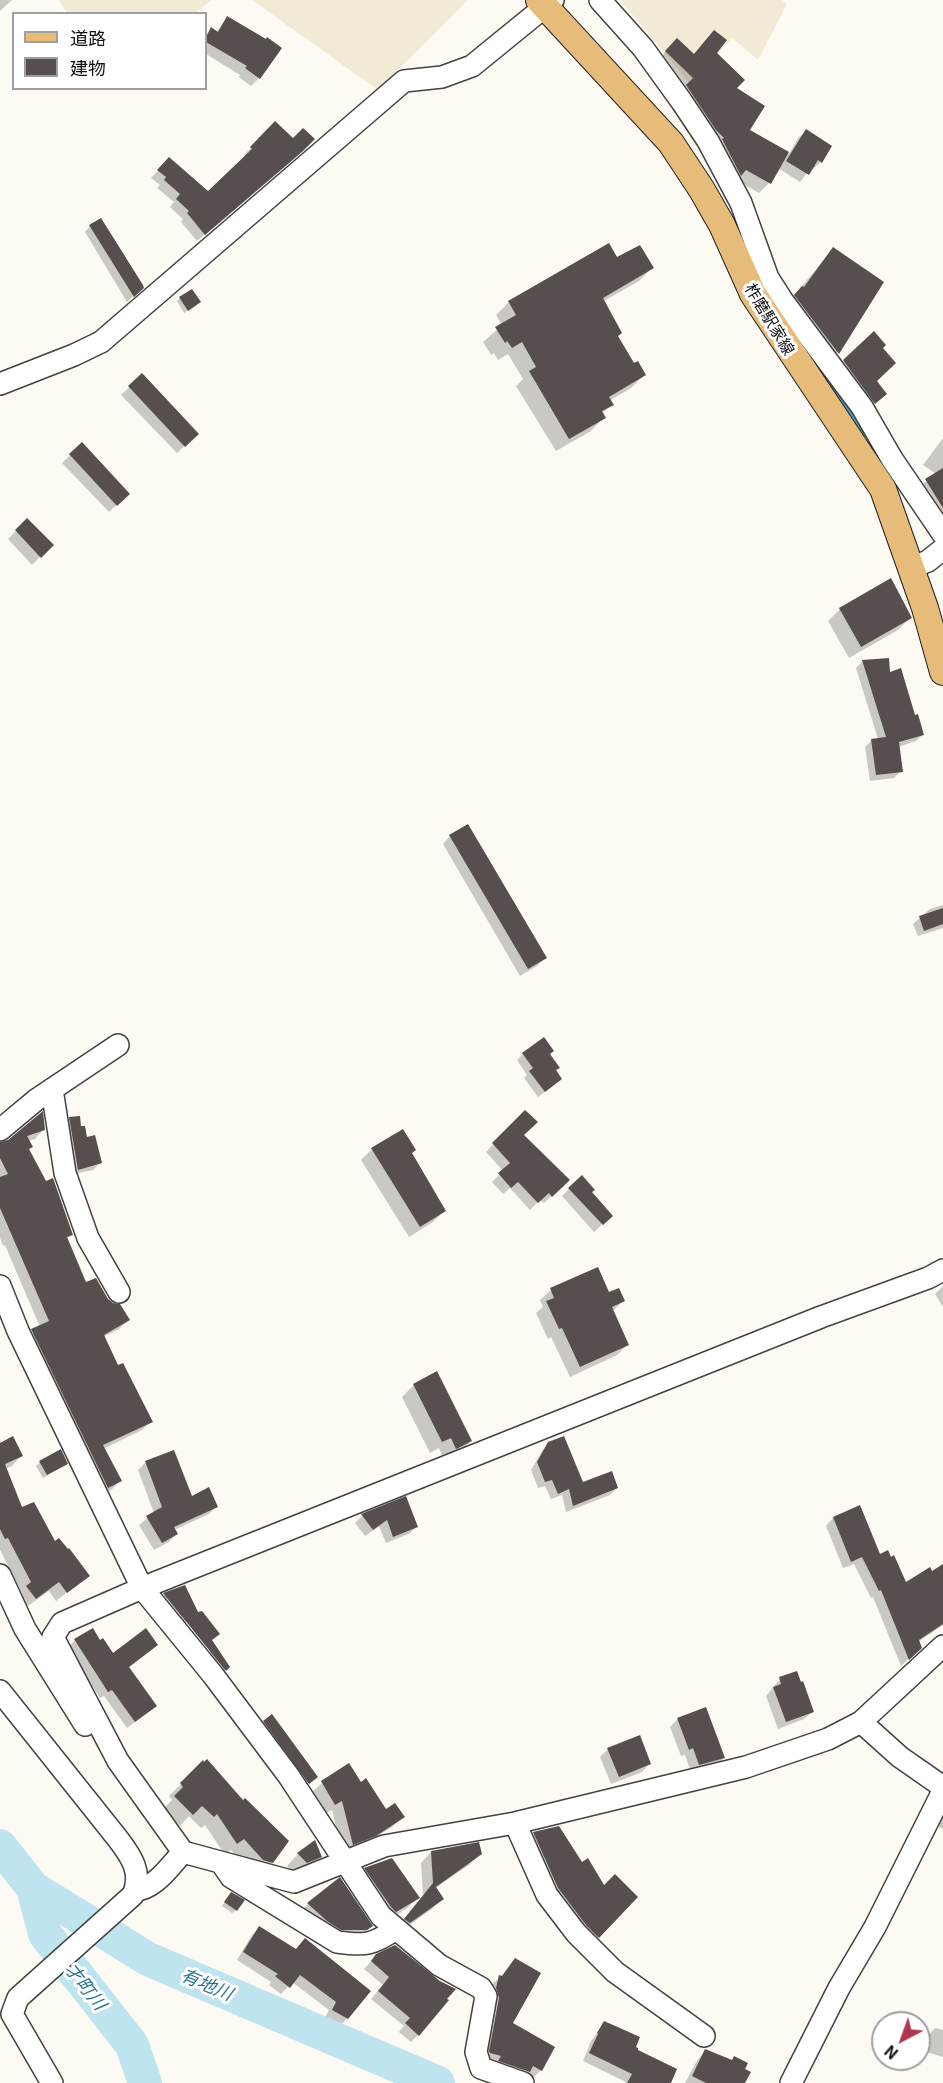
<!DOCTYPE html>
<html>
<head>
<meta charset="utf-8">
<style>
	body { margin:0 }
	#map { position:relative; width:943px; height:2083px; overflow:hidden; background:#fdfaf3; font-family:Georgia,"Noto Sans JP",serif }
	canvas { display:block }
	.legend { position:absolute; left:12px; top:12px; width:195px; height:78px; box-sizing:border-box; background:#fff; border:2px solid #9f9f9f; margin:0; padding:8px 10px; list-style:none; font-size:18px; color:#0f0f0f }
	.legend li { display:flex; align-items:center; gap:12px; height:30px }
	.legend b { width:30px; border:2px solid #9f9f9f }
	.north { position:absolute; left:871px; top:2011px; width:60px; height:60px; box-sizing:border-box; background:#fff; border:2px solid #9f9f9f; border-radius:50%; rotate:221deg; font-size:16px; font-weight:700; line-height:24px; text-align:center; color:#0f0f0f }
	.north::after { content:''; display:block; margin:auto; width:21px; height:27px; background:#ae3850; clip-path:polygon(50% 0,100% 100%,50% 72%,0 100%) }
</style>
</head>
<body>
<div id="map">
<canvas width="943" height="2083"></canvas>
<ul class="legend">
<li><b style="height:8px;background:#e7bb79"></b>道路</li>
<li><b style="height:16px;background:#564f4d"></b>建物</li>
</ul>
<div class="north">N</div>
</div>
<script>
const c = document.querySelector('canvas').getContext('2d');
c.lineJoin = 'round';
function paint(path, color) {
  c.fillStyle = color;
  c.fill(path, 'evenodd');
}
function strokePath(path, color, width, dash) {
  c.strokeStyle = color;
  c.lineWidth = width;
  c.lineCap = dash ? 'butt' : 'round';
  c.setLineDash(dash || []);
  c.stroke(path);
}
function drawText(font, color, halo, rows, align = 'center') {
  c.font = font + ' Georgia,"Noto Sans JP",serif';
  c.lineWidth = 6;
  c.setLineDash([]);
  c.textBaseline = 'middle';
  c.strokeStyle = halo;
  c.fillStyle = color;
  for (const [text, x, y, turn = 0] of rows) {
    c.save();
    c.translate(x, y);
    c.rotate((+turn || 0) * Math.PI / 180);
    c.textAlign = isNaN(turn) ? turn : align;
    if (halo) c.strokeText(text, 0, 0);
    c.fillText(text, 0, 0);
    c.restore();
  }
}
paint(new Path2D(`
	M59,0h152l-15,13 -129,1z
	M252,0h214l1,1 -89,89z
	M620,0h162l5,4 -29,56 -26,-22 -41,47z`), '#f1ead5');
paint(new Path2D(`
	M0,0h12l-12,11z
	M228,18l31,60 -8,8 -12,-9 1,-2 -34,-21v-19l5,-6 5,3z
	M667,50l26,5 22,-2 20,36 13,41 41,24 9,-16 8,-7 15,31 -8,7 -2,-1 -11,14 -22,-14 -9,15 -10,10 -24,-14 -79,-117z
	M275,123l18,17 1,19 -97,82 -16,-19 2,-3 -13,-12 4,-5 -17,-14 3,-3 -9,-7 11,-12 46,27 38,-36 -2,-2z
	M90,226l47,67 -10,9 -42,-70z
	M833,249l49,33 -45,71 -11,12 -35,-66z
	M616,259l36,9 -13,13 -35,20 13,35 17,29 10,10 -13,13 -22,13 3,3 -10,10 2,3 -13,14 -35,20 -40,-65 7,-7 -15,-25 -10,6 -4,-7 -3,2 -8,-13 19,-17 -6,-10 13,-13z
	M180,298l15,8 -11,7 -7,-12z
	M844,361l31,20 10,13 -21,19 -31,-42z
	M142,375l55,59 -20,19 -56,-58z
	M943,438v80l-25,-30 18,-14 -13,-9z
	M82,444l46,50 -19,18 -47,-49z
	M27,520l25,25 -20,20 -24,-26z
	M840,609l70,9 -12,12 -49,28 -21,-37z
	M863,661l25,13 35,60 -7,7 -18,6 3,24 -7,7 -24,3 -5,-34 7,-7 6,-1 -22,-71z
	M450,836l95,122 -8,8 -17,10 -77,-132z
	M943,905v23l-25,8 -5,-12 17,-15z
	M523,1054l25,1 7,16 -1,14 -16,12 -14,-19 3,-3 -10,-15z
	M525,1112l-3,23 46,45 -24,23 -4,-3 -10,10 -20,-22 -7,6 -11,-12 11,-11 -17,-19z
	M70,1118l10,10 20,35 -7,7 -14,3 -3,3 -13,-50z
	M44,1129l-9,10 -7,2v8l44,85 -6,5 19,45 22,16 21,20 -9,9 -16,8 15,30 33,54 -9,9 -39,19 17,32 -9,9 -12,6 -68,-160 9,-9 -35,-82 -2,1 -3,-8v-94z
	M372,1149l38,5 34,57 -11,11 -24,15 -48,-77z
	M569,1189l21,3 21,24 -17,16 -32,-36z
	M597,1269l12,25 14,7 -10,10 15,33 -11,11 -47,22 -19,-40 -3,2 -12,-26 7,-6 -3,-7 11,-10z
	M943,1286v21l-8,-13z
	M414,1385l57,56 -12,12 -15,7 -5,-12 -9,5 -28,-56z
	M0,1439l2,5 19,12 -9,10 -7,3 16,40 67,66 -32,26 -7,-10 -24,17 -8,-11 5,-4 -22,-43z
	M549,1443l33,41 35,4 -7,7 -44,17 -4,-17 -11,4 -6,-13 -7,2 -7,-18 11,-19z
	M40,1462l26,2 -23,14 -7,-12z
	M146,1462l45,36 26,8 -8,8 -35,16 2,4 -7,8 -15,8 -15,-25 15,-12 -16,-43z
	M405,1498l11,29 -7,7 -23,9 -7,-17 -14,10 -10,-13 7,-7z
	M859,1507l20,49 27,28 37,-18v59l-25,17 2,6 -19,18 -28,-69 -2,1 -17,-34 -11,4 -17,-42 7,-8z
	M184,1586l14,27 20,21 -7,8 17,25 -12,12 -64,-73 12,-11zM185,1622h3l24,29 -3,2z
	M75,1640l24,2 13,13 45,-10 -29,23 27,38 -28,22 -23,-32 -4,2 -32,-51z
	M780,1679l32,33 -8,7 -26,10 -12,-33z
	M678,1719l46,39 -8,8 -25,6 -6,-17 -4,1 -11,-29z
	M264,1722l52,54 -15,14 -45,-60z
	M608,1749l41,15 -7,8 -31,12 -11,-27z
	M203,1762l69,100 -12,12 -10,-2 -19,-22 -6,5 -20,-30 -4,3 -12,-12 -9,10 -17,-17 9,-9 -3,-4z
	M349,1766l11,18 25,27 18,6 -11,10 -29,18 -21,9 -10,-44 -8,4 -13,-21 11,-10z
	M943,1814v15l-6,-3z
	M534,1833l84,84 -31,31 -64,-104z
	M431,1852l49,2 -11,11 -34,23 7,10 -10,11 -34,24 -3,-3 28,-35 -2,-32z
	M298,1854l23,3 -12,12 -14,5 -8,-8z
	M365,1869l53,28 -12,12 -23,14 -30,-42z
	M228,1897l8,13 -4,3 -10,-7z
	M308,1904l63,22 -11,12 -8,4 -56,-26z
	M260,1928l36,22 9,-10 42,78 -7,8 -15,-8 4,-8 -37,-28 -11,12 -12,-9 2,-3 -34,-22 15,-25z
	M394,1947l24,88 -7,7 -12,-10 5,-6 -33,-27 12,-14 -19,-16 13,-14z
	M515,1960l-4,63 30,47 -8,8 -51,-18 7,-64 3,-12 9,-7z
	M605,2023l29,25 35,35h-44l1,-1 -43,-21 8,-20z
	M935,2028l8,2v27l-20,-6 5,-15z
	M706,2051l24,10 4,-3 9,12v13h-58l13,-24z`), '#0003');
strokePath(new Path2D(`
	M824,374l42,60`), '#4da2bd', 6);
strokePath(new Path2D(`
	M0,1846l33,42 115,71 290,124
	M33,1888l12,46 87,111 13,38`), '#bde4ef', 34);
paint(new Path2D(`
	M227,16l39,23 1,-2 15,11 -22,31 -15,-11 2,-2 -41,-24v-5l5,-10 7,5z
	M714,30l13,10 -10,13 28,27 -8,8 28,18 -15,24 39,22 -18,32 -25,-14 -5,6 -19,-37 2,-1 -8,-8 -30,-45 7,-7 -28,-27 12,-13 17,16z
	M275,121l18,17 10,-10 12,11 -12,12 -98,84 -18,-22 2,-2 -13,-12 4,-5 -16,-14 2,-3 -9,-7 12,-13 39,34 44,-42 -2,-2z
	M806,129l26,17 -10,17 -4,-3 -9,15 -23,-14z
	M101,218l42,67 1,3 -10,9 -45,-72z
	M609,243l8,14 23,-12 14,23 -51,30 19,35 -4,3 16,27 4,-2 8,14 -37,22 5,8 -12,6 4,7 -37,21 -40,-68 7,-4 -14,-25 -10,6 -5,-7 -2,2 -10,-16 21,-12 -8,-14z
	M833,247l51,35 -45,72 -45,-59 8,-9 2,1z
	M192,289l9,13 -13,9 -9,-14z
	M874,331l12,14 -3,3 13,15 -19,18 10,13 -12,10 -32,-44z
	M142,373l57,61 -14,13 -57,-61z
	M82,442l48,52 -13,12 -48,-52z
	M943,468v40l-18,-29z
	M27,518l27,27 -13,13 -26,-28z
	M891,578l21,40 -51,29 -22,-39z
	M889,658l1,14 11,-4 14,47 3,-1 6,21 -25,7 4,30 -27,3 -5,-36 15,-2 -24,-77z
	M468,824l79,134 -19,11 -79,-134z
	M943,908v16l-19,7 -5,-15z
	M544,1037l10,14 -4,3 10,14 -4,2 6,9 -17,13 -16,-21 4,-3 -11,-15z
	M525,1110l13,12 -14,13 46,45 -18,17 -3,-4 -11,10 -20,-21 -7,6 -13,-15 12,-10 -18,-20z
	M43,1111l2,19 -18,6 6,11 -4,2 17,32 7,-3 20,57 -6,2 19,45 10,-4 12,21 5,4 7,1 10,16 -26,15 14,30 5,-2 30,59 -50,23 19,36 -14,7 -77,-159 18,-8 -49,-113v-31l8,-3 -8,-16v-16l8,-2z
	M80,1116l1,10h4l2,11 8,-2 7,28 -24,7 -9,-53z
	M403,1129l13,21 -4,3 34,58 -26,16 -49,-79z
	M582,1175l13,15 -3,2 21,24 -10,9 -35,-37z
	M598,1267l11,25 10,-4 6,13 -13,6 17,38 -49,22 -18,-39 -3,1 -13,-28 8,-3 -4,-10z
	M437,1371l35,70 -16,8 -5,-11 -9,4 -29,-58z
	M13,1436l10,20 -18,8 17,43 12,-5 21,39 4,-3 9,11 1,-1 21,28 -23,17 -8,-11 -23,17 -10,-13 5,-4 -23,-44 -3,1 -5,-10v-86z
	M564,1436l19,46 29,-11 6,17 -45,18 -4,-17 -11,5 -6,-14 -7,2 -8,-20 11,-20z
	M61,1449l7,15 -21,11 -8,-14z
	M174,1450l18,46 17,-9 9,20 -44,20 4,7 -16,9 -16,-27 16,-9 -17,-46z
	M406,1496l12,31 -25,10 -6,-17 -14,10 -12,-16z
	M860,1505l20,49 8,-4 3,7 3,-2 12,27 24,-15 2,4 11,-7v60l-24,16 3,8 -13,12 -28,-70 -2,1 -17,-34 -11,5 -18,-45z
	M185,1585l13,27 4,-1 18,23 -8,6 18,27 -4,4 -63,-78z
	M93,1628l7,12 3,-2 10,15 33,-25 12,17 -29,22 28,39 -22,16 -23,-32 -4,2 -34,-53z
	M797,1671l4,11 2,-1 11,31 -28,10 -13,-35 8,-3 -2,-7z
	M706,1707l19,51 -26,7 -6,-17 -4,2 -12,-32z
	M272,1714l46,63 -9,7 -46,-63z
	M640,1735l11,29 -32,13 -12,-29z
	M207,1759l36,41 2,-2 44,43 -16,22 -10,-3 -19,-21 -7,5 -20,-30 -3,3 -12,-11 -9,9 -19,-19 9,-9 -3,-4 23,-23 1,2z
	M349,1763l12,19 5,-4 20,31 9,-6 10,14 -29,19 -23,9 -11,-44 -7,4 -14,-24z
	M559,1826l23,36 6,-4 16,27 11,-11 23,23 -39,41 -13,-13 -28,-37 -25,-56z
	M315,1840l7,17 -15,6 -10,-10z
	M479,1842l3,12 -46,33 8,12 -34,24 -6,-4 29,-36 -2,-32z
	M392,1858l28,40 -24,14 -5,-5 -27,-39z
	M340,1877l33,49 -6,4h-26l-14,-9 -20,-18z
	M231,1892l14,8 -8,11 -13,-9z
	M259,1926l37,23 9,-11 66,53 -23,28 -16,-9 4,-8 -36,-27 -10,13 -15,-12 3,-2 -35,-22z
	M395,1945l45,36 16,8 -9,10 2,1 -30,36 -14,-13 5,-5 -32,-27 11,-14 -18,-16 5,-7z
	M515,1958l26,15 -28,50 42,24 -13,24 -9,-5 -3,6 -32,-11 3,-5 -11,-3 -1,-2 10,-53 -3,-10 3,-13 3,1z
	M604,2021l36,16 -4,10 2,1v2l39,19 -6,14h-44l5,-9 -43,-21 9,-19 -1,-1z
	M705,2049l27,11 2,-4 14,7 -3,6 6,3 -6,11h-39l-14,-7z`), '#564f4d');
const minor = new Path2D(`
	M600,0l43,48 39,54 26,39 33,62 27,75 14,22 80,107 30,52 51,75
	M0,384l74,-29 27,-13 303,-261 38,-4 30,-11 81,-66
	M911,568l17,-7 15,-12
	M52,1089l13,84 23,65 31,54
	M0,1130l36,-30 82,-55
	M943,1270l-15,8 -107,39 -679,271 -80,35 -9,14 65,124 65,91 111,30 90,-36 131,-23 231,-56 82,-28 33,-17 82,-76
	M0,1286l18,45 124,257 71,87 75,100 93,141 58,49 42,23 5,8 -10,56 5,16 42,15
	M0,1575l25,54 60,96
	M0,1691l118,148c13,17 25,34 15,56l-115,103 -6,16 40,69
	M861,1722l39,35 43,30
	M515,1823l32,72 29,38 39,39 89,64
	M222,1864l9,13 106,65c29,4 35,3 59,-13
	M135,1890c19,0 36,-25 48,-38
	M791,2083l48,-95 36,-61 68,-136`);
const major = new Path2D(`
	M539,0l132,143 31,47 20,35 31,69 130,195 42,119 18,64`);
strokePath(minor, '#424242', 24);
strokePath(major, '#202020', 28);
strokePath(minor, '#fff', 21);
strokePath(major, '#e7bb79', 26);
drawText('16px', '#0f0f0f', '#fff', [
	["柞磨駅家線",770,319,59]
]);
drawText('italic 18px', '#277492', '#fff', [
	["有地川",207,1984,23],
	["才町川",86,1986,52]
]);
</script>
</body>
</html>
